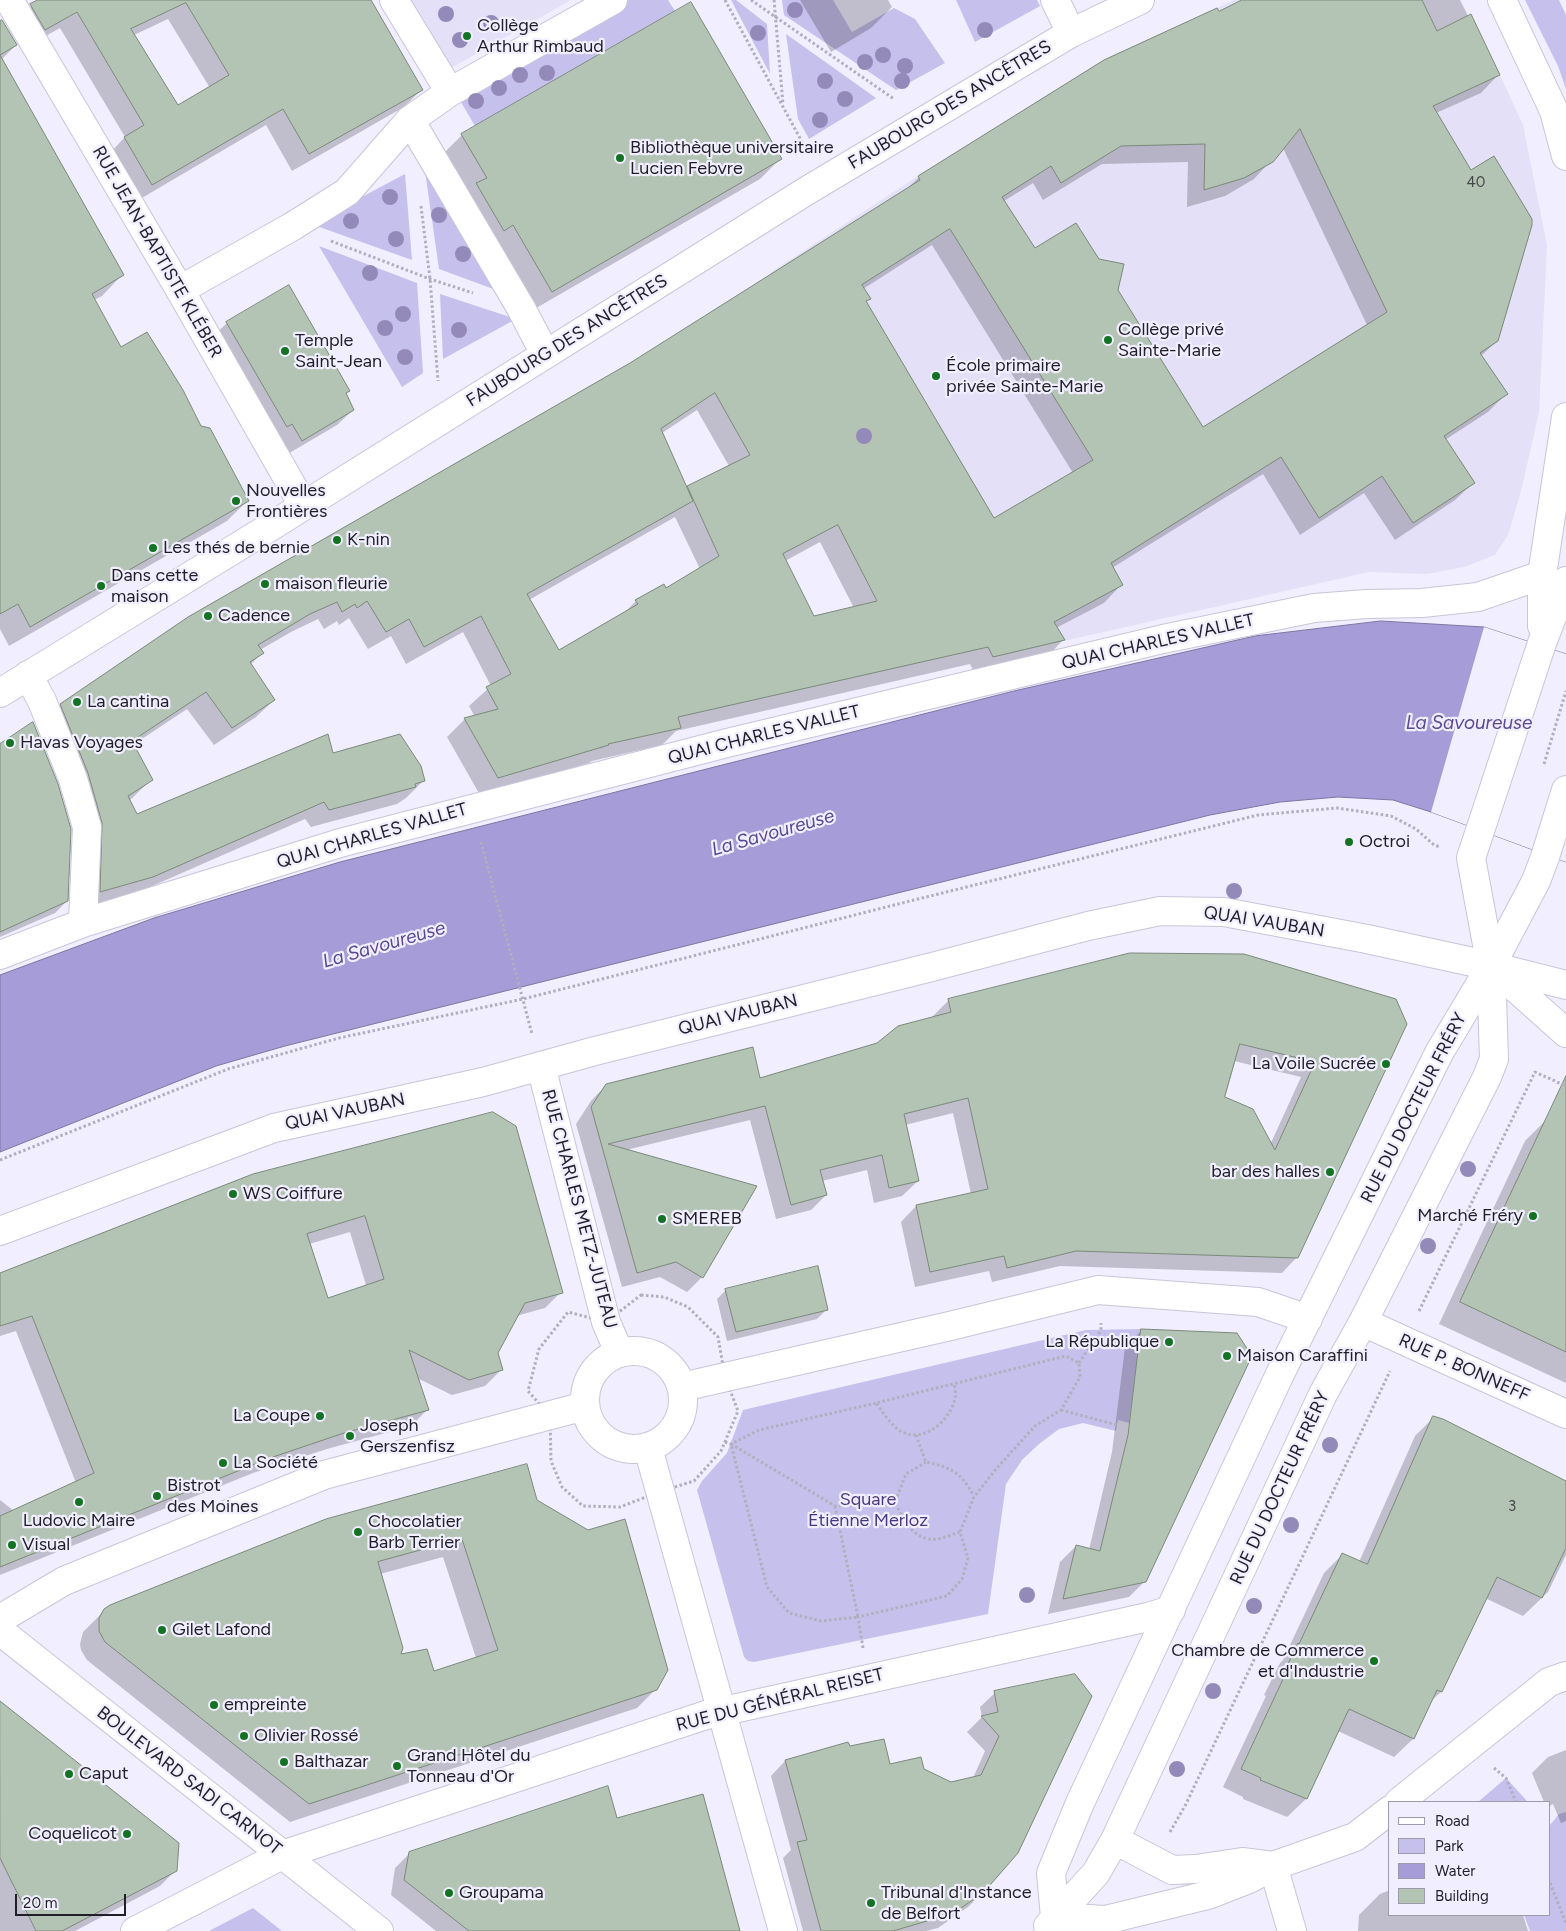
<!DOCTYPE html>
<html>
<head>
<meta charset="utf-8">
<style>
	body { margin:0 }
	#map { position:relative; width:1566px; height:1931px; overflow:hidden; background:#f0eeff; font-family:Figtree,sans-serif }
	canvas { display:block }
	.legend { position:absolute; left:1388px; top:1801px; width:162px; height:115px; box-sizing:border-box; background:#f0eeff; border:1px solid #9d9ba9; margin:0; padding:6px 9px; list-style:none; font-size:15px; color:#201f27 }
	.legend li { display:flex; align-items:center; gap:10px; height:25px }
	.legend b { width:25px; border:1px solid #9d9ba9 }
	.scale { position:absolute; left:15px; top:1894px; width:111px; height:22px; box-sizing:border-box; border:2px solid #201f27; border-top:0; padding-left:6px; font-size:15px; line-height:18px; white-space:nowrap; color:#201f27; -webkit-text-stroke:4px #f0eeff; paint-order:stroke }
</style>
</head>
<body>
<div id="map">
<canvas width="1566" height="1931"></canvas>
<ul class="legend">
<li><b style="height:6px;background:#fff"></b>Road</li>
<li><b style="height:14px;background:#c6c0ed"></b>Park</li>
<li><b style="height:14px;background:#a59cd8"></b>Water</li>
<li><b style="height:14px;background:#b4c4b4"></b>Building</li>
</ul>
<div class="scale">20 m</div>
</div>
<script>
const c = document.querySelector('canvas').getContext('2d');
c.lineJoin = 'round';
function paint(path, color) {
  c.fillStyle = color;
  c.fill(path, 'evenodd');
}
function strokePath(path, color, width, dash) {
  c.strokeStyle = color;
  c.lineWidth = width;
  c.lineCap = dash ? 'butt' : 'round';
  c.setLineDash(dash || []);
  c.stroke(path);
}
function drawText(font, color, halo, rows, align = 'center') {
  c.font = font + ' Figtree,sans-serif';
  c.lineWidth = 4.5;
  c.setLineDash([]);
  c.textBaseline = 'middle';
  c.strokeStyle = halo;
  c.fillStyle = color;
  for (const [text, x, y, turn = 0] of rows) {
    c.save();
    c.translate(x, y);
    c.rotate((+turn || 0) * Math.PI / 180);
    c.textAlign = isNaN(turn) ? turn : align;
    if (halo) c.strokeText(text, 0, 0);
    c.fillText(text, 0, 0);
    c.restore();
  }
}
paint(new Path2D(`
	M405,0h166l-125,71z
	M1234,0h170l18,38 35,57 43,-20 23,50 24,120 -8,167 -18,79 -13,44 -13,20 -31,12 -37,7 -58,-2 -376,85 -223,-384 148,-97 187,-117z`), '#e3e0f7');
paint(new Path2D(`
	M629,0h39l7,11 -200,115 -17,-29z
	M731,0h5l31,24 3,50z
	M782,0h51l19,32 42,-24 21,11 30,44 -49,27 -112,-75z
	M956,0h81l3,6 -65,36z
	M1525,0h34l7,15v74l-8,-23z
	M786,34l90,64 -67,41 -11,-20z
	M424,164l72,126 -57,-21z
	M405,174l7,86 -101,-36z
	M319,246l98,37 6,90 -21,14z
	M440,294l76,25 -73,40z
	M1141,1329l-12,94 -11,-3 -2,11 -33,-8 -24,6 -20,15 -17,16 -16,24 -18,130 -234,48 -6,-1 -4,-4 -47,-167 5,-9 25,-28 16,-43 343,-80z
	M1506,1778l22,24h-50z
	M1566,1812v119h-36l-6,-16h26v-90l9,-11z
	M253,1908l29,23h-73z`), '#c6c0ed');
const water = new Path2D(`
	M1381,621l103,6 82,27v208l-135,-50 -38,-12 -55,-3 -58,5 -70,13 -925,231 -69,20 -216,86v-177l154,-57 186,-56 674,-171 241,-55z`);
paint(water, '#a59cd8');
strokePath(water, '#7d76a3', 1);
paint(new Path2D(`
	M1484,627l82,27v208l-135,-50z`), '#f0eeff');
paint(new Path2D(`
	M42,0h328l51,90 -17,17 -112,64 -26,-46 -131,77 -27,-47 17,-18 -65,-109 -32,18 -14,-22 17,-17zM168,19l42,69 -32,18 -44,-71z
	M800,0h88l4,7 -21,21 -40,24z
	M1245,0h215l38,75 -17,18 -45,20 61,228 -16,15 25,38 -18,18 -43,28 28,43 -18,17 -60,40 -31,-47 -64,42 -37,-61 -151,94 9,17 -17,18 -48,25 7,12 -17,18 -71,16 -5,-10 -294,67 -14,14 -70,16 -3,2 -109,32 -33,-58 18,-18 10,-2 -6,-11 22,-20 -28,-54 -57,32 -15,-28 -23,13 -19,-31 -10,7 -2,-4 -13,8 -6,-10 -27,13 -31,18 2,3 -12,12 24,35 -18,17 -42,28 -27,-36 -54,36 19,34 -23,22 8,14 196,-60 90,26 -17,17 -9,6 -86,23 -6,-8 -171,75 -51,15 2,-68 -42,-118 18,-18 570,-341 275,-174 13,-13 299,-164zM1283,148l84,177 -165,103 -85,-138 -82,-40 -31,-49 29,-18 10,17 59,-36 86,-2 -1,45 38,-11 29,-17zM932,245l141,228 -80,47 -128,-218 4,-4 -6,-9zM697,410l32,56 -43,22 -24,-55zM675,517l25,52 -34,21 -3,-4 -27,15 -12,12 -66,39 -29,-52zM820,542l34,66 -41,9 -28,-56z
	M0,24l16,21 -15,15 121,215 -20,21 -8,4 27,49 79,78 47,74 -20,20 -218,125 -9,-17z
	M462,135l318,24 -20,20 -229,132 -89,-156z
	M227,323l118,71 8,16 -16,15 -51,30 -75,-117z
	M0,745l67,156 -12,12 -55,24z
	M949,1000h446l-98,257 -15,16 -222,-7 -68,16 -3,-11 -74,16 -14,-65 15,-16 55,-12 -18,-81 -48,12 13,56 -16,15 -28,7 -7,-33 -45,11 4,14 -15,15 -35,9 -26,-99 -124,30 76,127 -15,15 -27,-15 -38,10 -46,-163 15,-23 15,-16 153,-6 118,-34 57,-27 -1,-2zM1234,1061l67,16 -31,68 -46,-48z
	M492,1113l69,179 -16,16 -29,8 -20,37 5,17 -16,16 -33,9 -35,-17 10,32 -16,16 -84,23 -74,24 -253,102v-75l14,11 62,-28 -60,-152 -16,5v-61l90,-37 163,-63zM350,1232l16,53 -39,15 -18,-56z
	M1546,1120l20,10v253l-127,-59 86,-183z
	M726,1290l100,20 -9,9 -90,22 -10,-42z
	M1141,1331l4,250 -16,16 -81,17 12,-52 16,-16 13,4 23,-98 13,-105z
	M1434,1417l132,65v73l-18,37 -25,24 -38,-18 -44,94 -11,10 -17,37 -19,18 -56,-26 -32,68 -19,18 -44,-18v-2l-20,-10 43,-91 -2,-1 16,-32 3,-3 41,-87 19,-19 16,8 56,-126z
	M536,1501l120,188 -19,19 -347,114 -203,-162 -6,-10 -1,-6 3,-12 19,-19zM443,1557l33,101 -43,14 -33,-16 -20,-82z
	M1075,1675l-92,217 -15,15 -30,21 -12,3h-123l-20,-73 8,-8 -20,-74 14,-15 62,-18 2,5 40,17 34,5 28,13 22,-5 12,-27 -18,-19 15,-15 -2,-10 15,-14z
	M0,1702l176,168 -16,16 -85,45h-75z
	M1566,1750v71l-5,2 -8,-19 -3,2v-4h-6l-12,-29 16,-16z
	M616,1820l123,111h-303l-45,-36 4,-27 15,-15z
	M1390,1890v25h133l5,16h-170l1,-16 21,-21z`), '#0003');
const building = new Path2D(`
	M38,0h333l52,90 -114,64 -26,-45 -131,76 -28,-48 20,-12 -67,-113 -32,18 -15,-26zM186,3l43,72 -51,30 -47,-76z
	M1242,0h180l15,31 34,-17 29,61 -67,31 38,64 23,-14 38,63v6l-34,116 -18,12 28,41 -64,42 31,47 -62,40 -31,-47 -63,42 -38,-61 -170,106 12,22 -69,37 11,18 -72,17 -5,-10 -310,70 3,11 -73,16 1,1 -111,33 -34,-60 34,-9 -12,-22 25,-13 -30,-58 -57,31 -15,-28 -23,13 -19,-31 -10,7 -2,-4 -13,8 -5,-10 -27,12 -52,31 6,8 -14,9 25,38 -43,28 -26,-36 -74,49 21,39 -25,16 9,18 191,-80 5,19 67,-19 21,32 4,15 -10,3 1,3 -87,23 -5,-8 -171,75 -53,15 2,-69 -14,-50 -28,-69 128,-87 442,-254 290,-183 -2,-4 186,-116 113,-52 2,3zM1300,129l87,183 -184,115 -85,-137 6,-26 -25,-5 -23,-36 -41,25 -33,-51 49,-31 10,17 60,-37 84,-2 -1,46 40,-12 29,-16zM950,229l143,231 -99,58 -128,-217 5,-2 -9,-14zM715,393l35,62 -63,31 32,70 -53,32 -2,-4 -29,16 3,4 -79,46 -32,-56 166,-93 -32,-72zM838,525l39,76 -63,15 -31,-62z
	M691,2l91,157 -230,133 -39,-67 -9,6 -28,-48 11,-5 -26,-44z
	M2,20l15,25 -17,10 124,220 -32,19 29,53 26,-15 36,58 18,36 9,2 39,73 -219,126 -12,-23 -18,10v-593z
	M289,285l61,106 -4,2 8,17 -52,31 -10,-17 -5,3 -61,-105z
	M33,722l25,62 13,45 -3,72 -68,31v-188z
	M1130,953l114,1 152,45 11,25 -109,234 -222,-7 -69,17 -3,-12 -74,16 -14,-67 72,-16 -20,-91 -64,16 15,67 -30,7 -7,-33 -62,15 7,25 -36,10 -26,-99 -157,38 149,42 -54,92 -27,-16 -39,11 -46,-166 15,-23 147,-37 7,31 117,-35 21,-17 53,-14 -3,-13zM1240,1044l75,18 -40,88 -22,-41 -28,-12z
	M1566,1076v276l-106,-50z
	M493,1112l23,14 47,167 -38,10 -27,50 5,17 -34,10 -60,-30 20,60 -85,23 -74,25 -270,109v-51l94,-43 -62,-157 -32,10v-53l253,-99zM365,1216l19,63 -56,19 -21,-64z
	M818,1266l10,44 -92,22 -11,-43z
	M1141,1329l96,4 15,23 -106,226 -83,17 13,-54 24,6 28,-116z
	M1433,1416l10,3 123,62v67l-24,50 -45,-21 -55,115 -5,-2 -23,49 -65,-30 -42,90 -47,-19 1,-2 -20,-9 43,-92 -2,-1 16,-33 1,1 43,-91 25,11z
	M527,1464l10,36 51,30 37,-11 43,151 -11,20 -348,114 -204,-162 -6,-11v-13l5,-9 6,-4 216,-86zM462,1539l36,111 -64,21 -7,-22 -26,5 2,-6 -25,-86z
	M1075,1674l17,22 -74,157 -34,39 -30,21 -61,18h-72l-24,-89 10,-2 -22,-80 63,-18 2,4 34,-7 6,25 31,-7 3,12 27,13 30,-7 18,-39 -18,-20 17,-4 -4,-21z
	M0,1701l179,142 -2,28 -115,60h-26l-36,-73z
	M608,1786l9,32 86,-24 37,137h-271l-65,-51 5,-28z`);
paint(building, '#b4c4b4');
strokePath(building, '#7a8979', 1);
const pedestrian = new Path2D(`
	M1055,0l16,33
	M450,92l163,-92
	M410,120l111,188 24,46
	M180,290l113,-64 54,-34 63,-72 40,-28 -56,-92
	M28,675l14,26 31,78 14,48 -4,96
	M0,955l83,-32 257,-80 387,-100 436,-104 151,-31 53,-4 55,-1 56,-6 64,-22`);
const minor = new Path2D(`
	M9,0l171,290 123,215
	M541,1066l65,256 13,30
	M0,1231l274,-103 209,-46 112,-31 337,-84 156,-41 72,-15 64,1 143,27 124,27
	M1363,1322l203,92
	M585 1400a49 49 0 1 1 98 0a49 49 0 1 1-98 0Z
	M682,1387l268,-61 148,-36 160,12 50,17
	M648,1448l135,483
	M0,1619l64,-38 260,-106 261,-69
	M0,1631l379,300
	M1399,1802l150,-120 17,-6
	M1115,1840l57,30 24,-1 46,-7 31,4
	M1273,1866l19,65
	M1055,1917l-4,-44 29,-70 200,-429 159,-321 52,-87 45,-85 9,-24 21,-67
	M1055,1917l50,3 103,-25 41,-16 24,-13 82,-29 35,-27
	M1048,1926l48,-53 19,-33 208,-446 40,-72 124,-245 7,-18 -3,-93
	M135,1931l147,-76 424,-140 442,-98 23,-7`);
const secondary = new Path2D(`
	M0,693l270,-166 538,-337 263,-157 69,-33`);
const primary = new Path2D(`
	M1502,0l52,111 12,45
	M1542,626v-51l24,-158
	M1491,966l-20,-108 71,-215 24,-62
	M1491,966l75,67
	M1495,967l71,18`);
strokePath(pedestrian, '#c8c5da', 30);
strokePath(minor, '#c8c5da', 30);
strokePath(secondary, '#c8c5da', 30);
strokePath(primary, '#c8c5da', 30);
strokePath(new Path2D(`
	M725,0l82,151
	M751,0l143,99
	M774,0l9,104
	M421,206l9,73 8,102
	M331,241l99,38 43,14
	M1544,764l22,-73
	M481,842l51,192
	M0,1160l228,-91 111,-31 184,-39 391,-99 344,-85 79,-7 54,8 25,13 18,16 6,2
	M641,1295l23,2 24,10 30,30 7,40 13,34 -17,40 -27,30 -35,11 -39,15 -37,-1 -21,-19 -11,-26 -1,-45 -22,-25 11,-42 29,-37 38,10z
	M1419,1311l116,-239 31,14
	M1079,1363l22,-33v-7
	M1061,1410l56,15
	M916,1435l10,27c27,6 34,10 48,34
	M725,1442l6,2 28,-14 117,-27
	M926,1462l-20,12 -11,28c8,17 19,40 42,37 8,-1 16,-5 23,-7
	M835,1506l23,111 -37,4 -32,-8 -22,-26 -36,-143 104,62 60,-4
	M863,1648l-5,-31 89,-21 15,-17 6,-21 -8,-26 14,-35 22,-28 39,-43 26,-16 19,-33 -1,-14 -13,-7 -190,47c6,8 17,25 26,29 23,11 48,-12 53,-33 1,-5 0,-11 -1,-16
	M1494,1768l12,10 10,24
	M1170,1832l16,-28 204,-433
	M1550,1883l16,40`), '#b1afbe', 3, [2.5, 2.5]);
strokePath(pedestrian, '#fff', 28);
strokePath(minor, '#fff', 28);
strokePath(secondary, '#fff', 28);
strokePath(primary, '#fff', 28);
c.fillStyle = '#948ab9';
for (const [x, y] of [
	[795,10],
	[446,14],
	[491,23],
	[985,30],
	[758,33],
	[460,40],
	[883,55],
	[865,62],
	[905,66],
	[547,73],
	[520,75],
	[825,81],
	[902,81],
	[499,88],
	[845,99],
	[476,101],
	[820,120],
	[390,197],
	[439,215],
	[351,221],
	[396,239],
	[463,254],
	[370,273],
	[403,314],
	[385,328],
	[459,330],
	[405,357],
	[864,436],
	[1234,891],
	[1468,1169],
	[1428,1246],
	[1330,1445],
	[1291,1525],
	[1027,1595],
	[1254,1606],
	[1213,1691],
	[1177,1769]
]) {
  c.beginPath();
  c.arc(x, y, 8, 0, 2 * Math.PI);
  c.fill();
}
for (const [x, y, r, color] of [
	[467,36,5,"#147322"],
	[620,158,5,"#147322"],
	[1108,340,5,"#147322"],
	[285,351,5,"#147322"],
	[936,376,5,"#147322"],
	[236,501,5,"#147322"],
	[337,540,5,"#147322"],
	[153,548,5,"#147322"],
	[265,584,5,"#147322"],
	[101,586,5,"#147322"],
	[208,616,5,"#147322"],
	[77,702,5,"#147322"],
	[10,743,5,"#147322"],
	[1349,842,5,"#147322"],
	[1386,1064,5,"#147322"],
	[1330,1172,5,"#147322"],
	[233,1194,5,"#147322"],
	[1533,1216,5,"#147322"],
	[662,1219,5,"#147322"],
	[1169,1342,5,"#147322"],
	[1227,1356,5,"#147322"],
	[320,1416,5,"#147322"],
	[350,1436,5,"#147322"],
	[223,1463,5,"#147322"],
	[157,1496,5,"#147322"],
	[79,1502,5,"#147322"],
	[358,1532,5,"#147322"],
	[12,1545,5,"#147322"],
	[162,1630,5,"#147322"],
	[1374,1661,5,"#147322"],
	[214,1705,5,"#147322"],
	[244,1736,5,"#147322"],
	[284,1762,5,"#147322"],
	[397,1766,5,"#147322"],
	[69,1774,5,"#147322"],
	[127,1834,5,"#147322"],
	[449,1893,5,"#147322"],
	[871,1903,5,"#147322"]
]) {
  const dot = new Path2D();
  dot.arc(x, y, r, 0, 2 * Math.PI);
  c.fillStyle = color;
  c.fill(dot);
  strokePath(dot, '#f0eeff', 2);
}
drawText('15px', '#45484a', null, [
	["40",1476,183],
	["3",1512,1507]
]);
drawText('18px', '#201f27', '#f0eeff', [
	["Collège",477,26],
	["Arthur Rimbaud",477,47],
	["Bibliothèque universitaire",630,148],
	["Lucien Febvre",630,169],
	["Collège privé",1118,330],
	["Sainte-Marie",1118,351],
	["Temple",295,341],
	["Saint-Jean",295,362],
	["École primaire",946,366],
	["privée Sainte-Marie",946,387],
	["Nouvelles",246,491],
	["Frontières",246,512],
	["K-nin",347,540],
	["Les thés de bernie",163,548],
	["Dans cette",111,576],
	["maison",111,597],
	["maison fleurie",275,584],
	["Cadence",218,616],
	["La cantina",87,702],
	["Havas Voyages",20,743],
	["Octroi",1359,842],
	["La Voile Sucrée",1376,1064,"right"],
	["bar des halles",1320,1172,"right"],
	["WS Coiffure",243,1194],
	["Marché Fréry",1523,1216,"right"],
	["SMEREB",672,1219],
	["La République",1159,1342,"right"],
	["Maison Caraffini",1237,1356],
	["La Coupe",310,1416,"right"],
	["Joseph",360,1426],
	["Gerszenfisz",360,1447],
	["La Société",233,1463],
	["Bistrot",167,1486],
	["des Moines",167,1507],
	["Ludovic Maire",79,1521,"center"],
	["Chocolatier",368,1522],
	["Barb Terrier",368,1543],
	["Visual",22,1545],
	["Gilet Lafond",172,1630],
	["Chambre de Commerce",1364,1651,"right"],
	["et d'Industrie",1364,1672,"right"],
	["empreinte",224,1705],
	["Olivier Rossé",254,1736],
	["Grand Hôtel du",407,1756],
	["Tonneau d'Or",407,1777],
	["Balthazar",294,1762],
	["Caput",79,1774],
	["Coquelicot",117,1834,"right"],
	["Groupama",459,1893],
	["Tribunal d'Instance",881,1893],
	["de Belfort",881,1914]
], 'left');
drawText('18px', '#201f27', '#f0eeff', [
	["FAUBOURG DES ANCÊTRES",950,105,-31],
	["RUE JEAN-BAPTISTE KLÉBER",157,252,60],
	["FAUBOURG DES ANCÊTRES",567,341,-32],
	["QUAI CHARLES VALLET",1158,642,-13],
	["QUAI CHARLES VALLET",764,735,-14],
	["QUAI CHARLES VALLET",372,836,-16],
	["QUAI VAUBAN",1264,922,9],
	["QUAI VAUBAN",738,1015,-14],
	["RUE DU DOCTEUR FRÉRY",1414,1108,-63],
	["QUAI VAUBAN",345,1112,-12],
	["RUE CHARLES METZ-JUTEAU",579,1209,75],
	["RUE P. BONNEFF",1464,1368,24],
	["RUE DU DOCTEUR FRÉRY",1280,1488,-65],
	["RUE DU GÉNÉRAL REISET",780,1700,-14],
	["BOULEVARD SADI CARNOT",189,1781,38]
]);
drawText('18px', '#493880', '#f0eeff', [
	["Square",868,1500],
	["Étienne Merloz",868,1521]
]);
drawText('italic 19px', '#594993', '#f0eeff', [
	["La Savoureuse",1469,723],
	["La Savoureuse",773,833,-16],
	["La Savoureuse",384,945,-16]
]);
</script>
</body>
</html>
